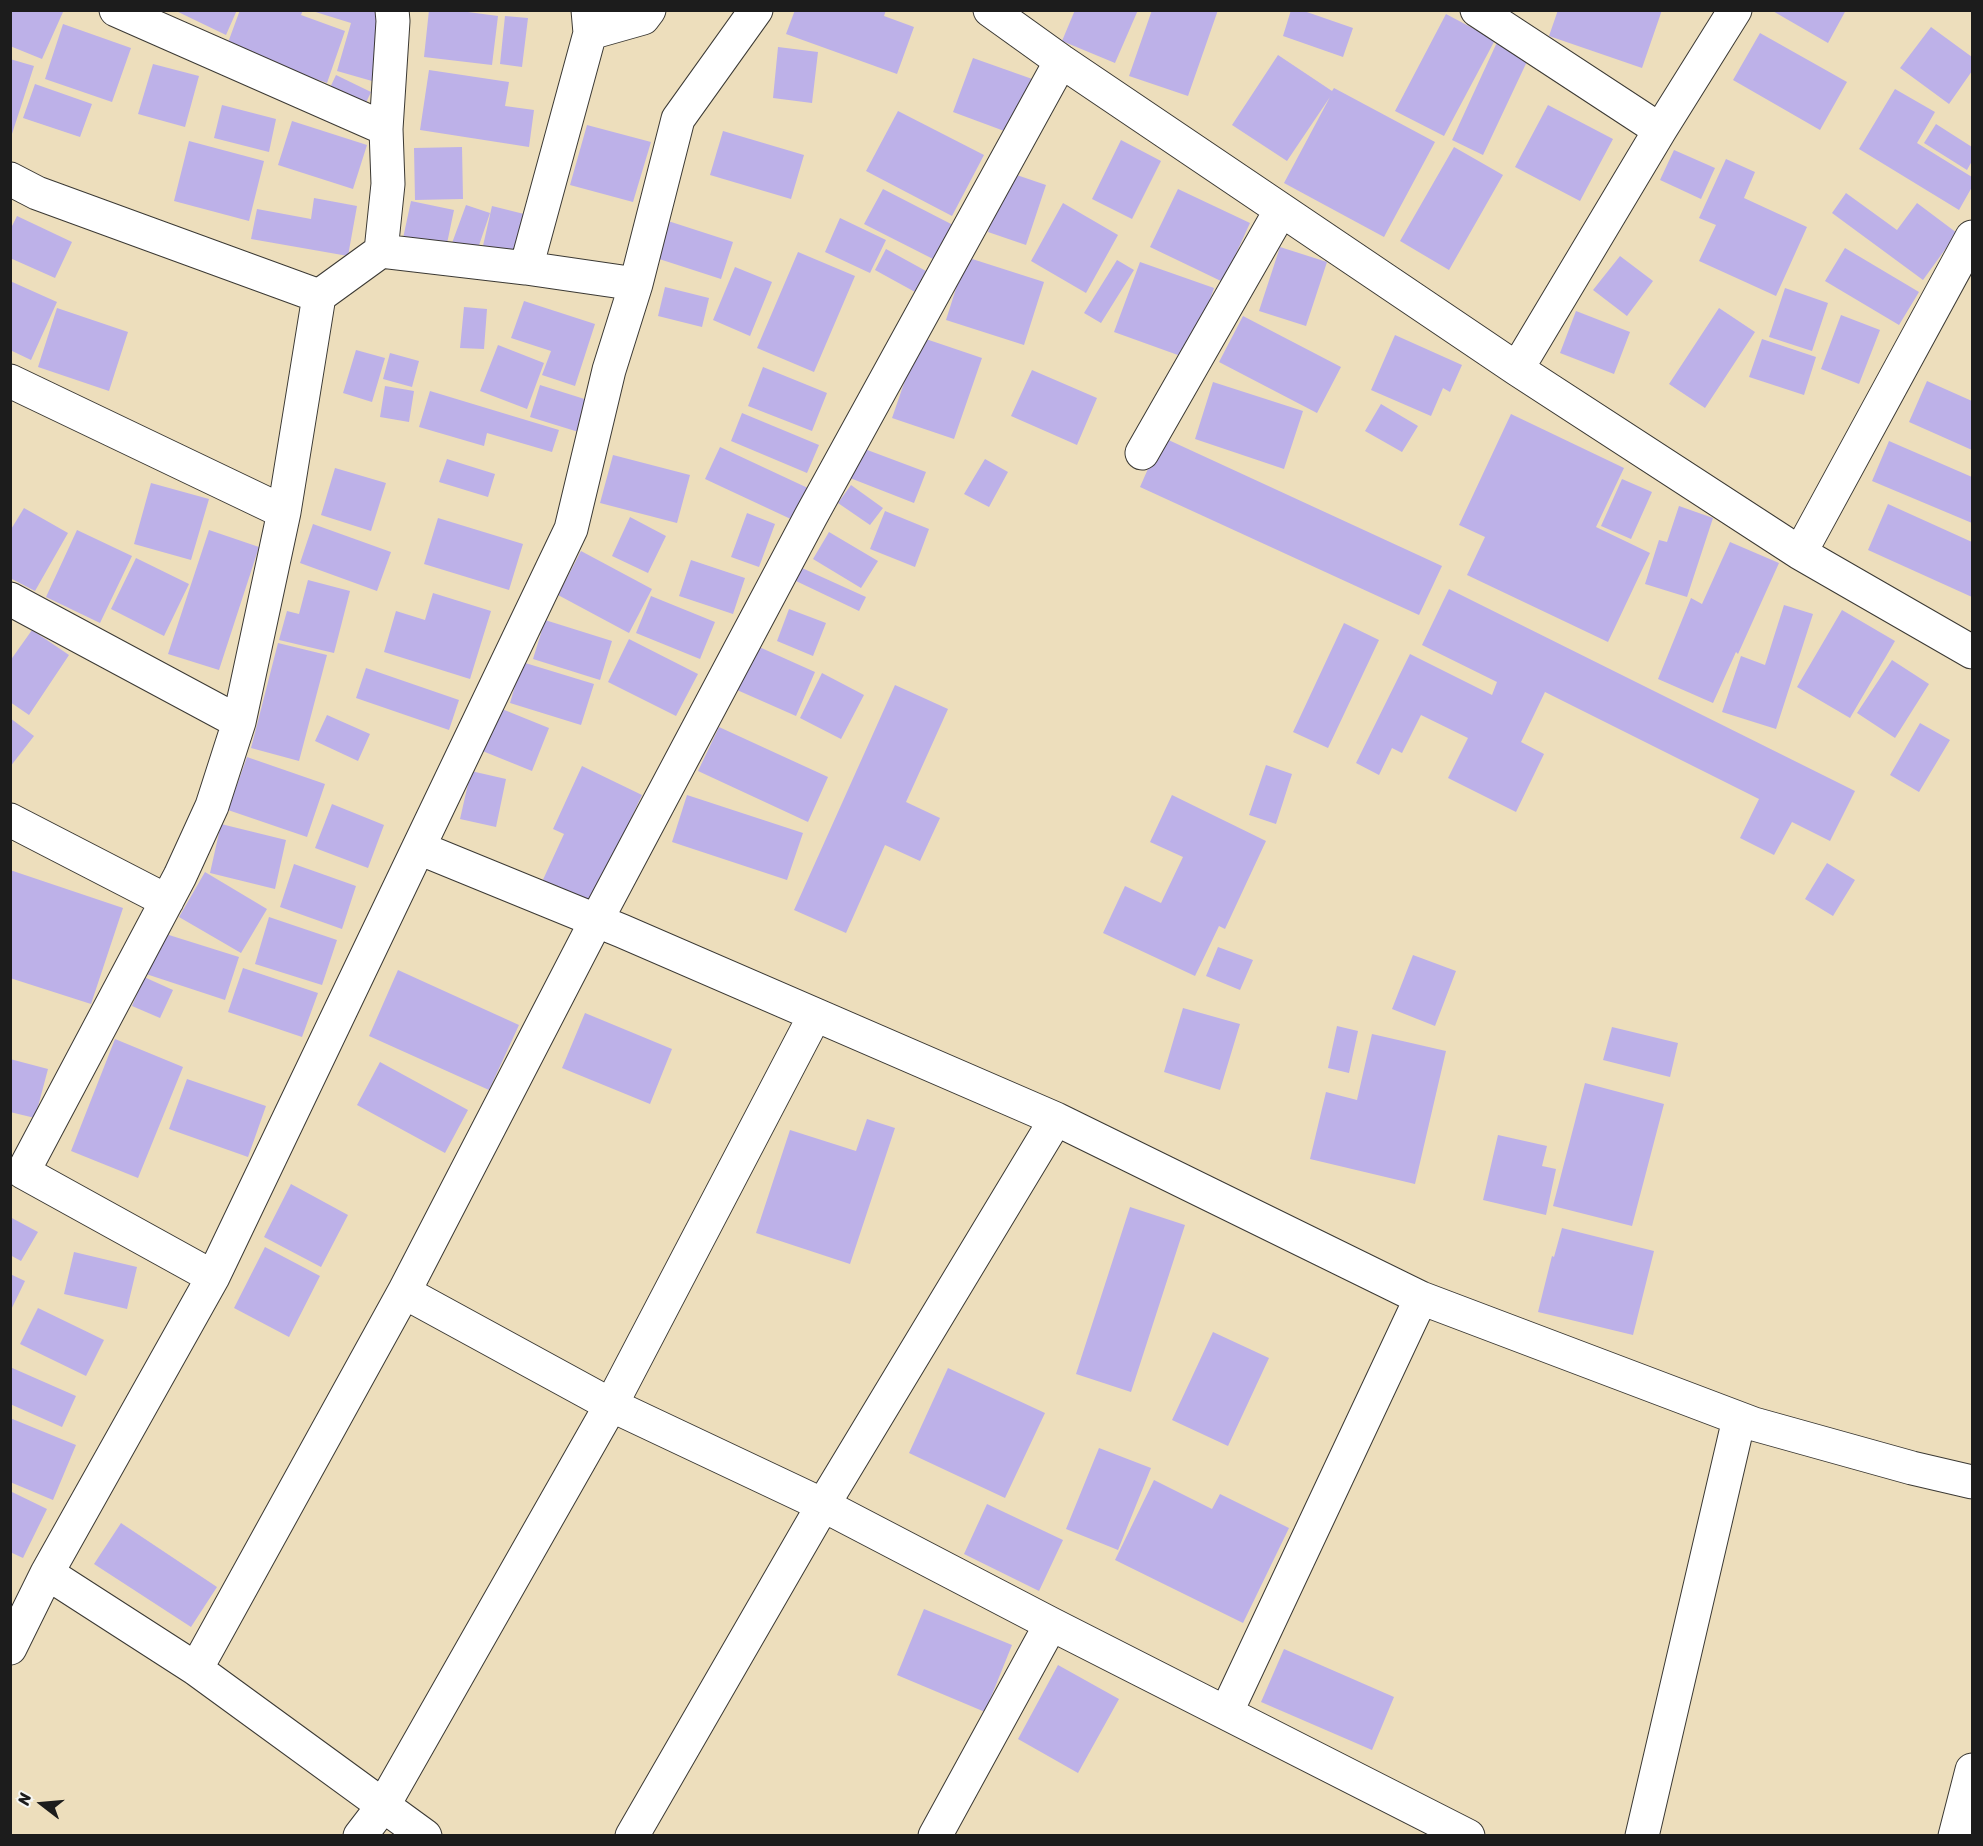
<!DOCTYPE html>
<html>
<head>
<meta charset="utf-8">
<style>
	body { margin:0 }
	#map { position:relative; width:1983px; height:1846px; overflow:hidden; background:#eddebc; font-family:Sriracha,sans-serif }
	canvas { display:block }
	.frame { position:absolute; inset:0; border:12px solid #1c1c1c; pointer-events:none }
	.north { position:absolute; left:12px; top:1774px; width:60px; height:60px; -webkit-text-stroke:4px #f6f6f2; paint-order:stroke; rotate:286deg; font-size:16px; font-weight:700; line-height:24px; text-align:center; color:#1c1c1c }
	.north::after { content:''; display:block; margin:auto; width:21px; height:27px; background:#1c1c1c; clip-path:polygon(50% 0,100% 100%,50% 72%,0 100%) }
</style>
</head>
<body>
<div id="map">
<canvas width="1983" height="1846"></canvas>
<div class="frame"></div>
<div class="north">N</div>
</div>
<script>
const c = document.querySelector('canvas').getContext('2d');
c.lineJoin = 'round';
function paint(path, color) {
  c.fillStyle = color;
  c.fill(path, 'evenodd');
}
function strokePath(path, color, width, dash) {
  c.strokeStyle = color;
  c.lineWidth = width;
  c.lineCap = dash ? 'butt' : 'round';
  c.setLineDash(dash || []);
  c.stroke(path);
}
paint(new Path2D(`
	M10,10l53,2 -21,47 -32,-13z
	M174,10h63l-11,25z
	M240,10h63l-2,5 44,16 -18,52 -101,-35z
	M309,10h68l13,4 -18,67 -35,-10 14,-48z
	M429,10h24l45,6 -6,49 -68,-8z
	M795,10h91l-2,6 30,11 -17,47 -111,-40z
	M1075,10h63l-23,53 -53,-22z
	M1152,10h66l-30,86 -59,-20z
	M1291,10h10l52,18 -10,29 -60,-21z
	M1558,10h104l-20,58 -93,-32z
	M1771,10h75l-18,33z
	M1446,14l49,26 -51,96 -49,-25z
	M505,16l23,2 -6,49 -22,-3z
	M63,24l68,24 -19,54 -67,-23z
	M1931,27l41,30v14l-23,33 -49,-36z
	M1760,33l87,49 -27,48 -87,-50z
	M1499,38l32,15 -48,102 -31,-15z
	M778,47l40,5 -6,51 -39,-5z
	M1278,55l54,36 2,-3 101,54 -51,95 -100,-54 46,-86 -43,64 -55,-36z
	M973,58l62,22 -20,55 -62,-23z
	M10,59l24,7 -23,71h-1z
	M153,64l46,12 -14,51 -47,-13z
	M429,70l80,12 -4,24 29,4 -5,37 -109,-17z
	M336,75l35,17 -8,17 -35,-17z
	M35,84l57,20 -12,33 -57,-19z
	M1895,89l40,23 -18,31 55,34v10l-13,23 -100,-61z
	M222,105l54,14 -7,33 -55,-14z
	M1548,105l65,34 -33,62 -65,-34z
	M898,111l86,44 -32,61 -86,-45z
	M292,121l75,24 -14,44 -75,-24z
	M1936,124l36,23v14l-5,9 -43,-27z
	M587,125l64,17 -18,60 -63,-17z
	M723,131l81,24 -13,44 -81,-24z
	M1121,140l40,21 -29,58 -40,-20z
	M189,141l75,20 -15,60 -75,-20z
	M462,147l1,52 -48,1 -1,-52z
	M1454,147l49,28 -54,95 -49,-29z
	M1674,150l41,18 -14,31 -41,-19z
	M1726,159l29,13 -11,26 63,29 -31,69 -77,-35 17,-36 -17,-7z
	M1008,172l38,13 -20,60 -38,-13z
	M883,189l70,36 -18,35 -71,-36z
	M1178,189l72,34 -27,59 -73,-35z
	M1846,193l51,37 20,-27 40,30 -34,47 -91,-67z
	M314,198l43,8 -9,50 -97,-17 6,-30 54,10z
	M411,201l43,9 -9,43 -43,-10z
	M1063,203l55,32 -32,58 -55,-32z
	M466,205l24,8 -17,50 -25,-9z
	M492,206l32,8 -15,61 -31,-7z
	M17,216l55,26 -17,36 -45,-20v-28z
	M840,218l46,22 -16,33 -45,-21z
	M665,220l68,22 -12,37 -68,-22z
	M1280,247l47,15 -21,64 -47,-15z
	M1845,248l74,44 -20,33 -74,-44z
	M886,249l40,22 -11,21 -40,-22z
	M798,252l57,24 -41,96 -57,-24z
	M1620,256l33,25 -26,35 -34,-26z
	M966,257l78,25 -20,63 -78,-25z
	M1117,260l17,10 -33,53 -17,-10z
	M1140,262l74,26 -25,71 -75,-27z
	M735,267l37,15 -22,54 -37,-16z
	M10,281l47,21 -26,58 -21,-10z
	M665,287l44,11 -7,29 -44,-11z
	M1785,288l43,15 -16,48 -43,-14z
	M524,301l71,23 -20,62 -33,-11 9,-24 -40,-13z
	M464,307l23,2 -3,40 -24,-1z
	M57,308l71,24 -19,59 -71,-24z
	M1719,308l36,24 -50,76 -36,-24z
	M1576,311l54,21 -16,42 -54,-21z
	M1841,315l39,15 -21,54 -38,-15z
	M1243,316l98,51 -24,46 -98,-51z
	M1395,335l67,30 -12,27 -7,-4 -12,28 -60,-26z
	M920,337l62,21 -28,81 -62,-21z
	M1762,339l54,18 -12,38 -55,-18z
	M498,345l46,18 -17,46 -47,-18z
	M356,350l29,8 -13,44 -29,-9z
	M390,353l29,8 -7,26 -29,-8z
	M763,367l64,26 -15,38 -64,-25z
	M1032,370l65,28 -20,47 -66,-29z
	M1927,381l45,20v49l-63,-28z
	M1213,382l90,29 -19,58 -89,-30z
	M540,385l54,17 -9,32 -55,-17z
	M385,386l29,5 -5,31 -29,-5z
	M430,391l129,39 -7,22 -65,-19 -3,13 -65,-19z
	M1381,404l37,22 -16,26 -37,-21z
	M742,413l77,32 -12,28 -76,-32z
	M1511,414l113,54 -28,59 54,26 -42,89 -141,-67 18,-38 -26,-12z
	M1162,437l280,129 -23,49 -279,-128z
	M1889,441l83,36v46l-100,-42z
	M720,447l90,42 -15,32 -90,-42z
	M862,448l64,24 -12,31 -64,-25z
	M613,455l77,20 -13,48 -77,-20z
	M447,459l48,15 -7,23 -49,-15z
	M985,459l23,13 -19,35 -25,-13z
	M335,468l51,15 -15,48 -50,-16z
	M1622,479l30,13 -21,47 -30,-13z
	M151,483l58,16 -18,61 -57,-16z
	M851,485l32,23 -13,17 -32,-22z
	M1888,504l84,38v55l-104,-47z
	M1679,506l34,12 -26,79 -42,-13 14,-44 8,2z
	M24,508l44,25 -33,58 -25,-13v-47z
	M885,511l44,18 -14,38 -45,-18z
	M747,513l28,11 -16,43 -28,-10z
	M630,517l36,19 -18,37 -36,-17z
	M438,518l85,26 -14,46 -85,-26z
	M313,524l78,28 -14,39 -77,-28z
	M77,530l55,26 -32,67 -54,-26z
	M209,530l50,17 -40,123 -51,-16z
	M829,532l49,29 -17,27 -48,-29z
	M1730,542l49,21 -41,91 -2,-2 -23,51 -55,-24 33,-81 11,6z
	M581,551l71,38 -23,44 -71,-38z
	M136,558l53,26 -25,52 -53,-27z
	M691,560l54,18 -12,36 -54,-18z
	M802,568l64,29 -7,14 -63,-30z
	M308,580l42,11 -16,62 -55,-13 8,-29 12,3z
	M1449,589l406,202 -25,50 -38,-19 -18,33 -34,-17 19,-39 -214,-107 -24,50 23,12 -28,58 -68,-34 20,-40 -47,-23 -19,38 -10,-5 -13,27 -23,-12 54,-109 82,41 5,-13 -75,-37z
	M433,593l58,18 -21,68 -86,-27 12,-41 29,9z
	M651,596l64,26 -15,37 -64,-26z
	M1784,605l29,9 -37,115 -54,-17 19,-56 24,9z
	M789,609l37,14 -13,33 -36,-15z
	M1842,610l53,31 -45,77 -53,-31z
	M545,620l67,21 -12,39 -67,-21z
	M1344,623l35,17 -51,108 -35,-16z
	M32,630l37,25 -40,60 -19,-13v-41z
	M629,639l69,35 -22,42 -68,-34z
	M278,643l49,12 -28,106 -48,-13z
	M757,646l58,26 -19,44 -59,-26z
	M1892,660l37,24 -34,54 -38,-25z
	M522,662l72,22 -13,41 -71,-22z
	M366,668l93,32 -10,30 -93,-32z
	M822,673l42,22 -23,44 -41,-21z
	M895,685l53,24 -42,93 34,16 -20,43 -35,-16 -39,88 -52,-23z
	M497,707l52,21 -17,43 -52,-21z
	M327,715l43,19 -12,27 -43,-20z
	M10,718l24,18 -24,31z
	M1920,723l30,17 -31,52 -29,-17z
	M719,727l109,50 -20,45 -110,-51z
	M247,757l78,27 -18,53 -79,-27z
	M1266,765l26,9 -16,50 -27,-9z
	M582,766l60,29 -53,112 -48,-23 23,-50 -11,-5z
	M471,771l35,8 -10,48 -36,-8z
	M687,795l116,38 -16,47 -115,-38z
	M1172,795l94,46 -41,88 -6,-3 -24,50 -92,-43 22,-47 36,17 22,-46 -33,-15z
	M332,804l52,21 -16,43 -53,-20z
	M221,824l65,16 -11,49 -65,-16z
	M1827,863l28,17 -22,36 -28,-17z
	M294,864l62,22 -14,43 -62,-22z
	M10,870l113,38 -32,96 -81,-26z
	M205,872l62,37 -26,44 -62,-36z
	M269,917l68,23 -15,45 -67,-21z
	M153,930l86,27 -14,43 -85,-28z
	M1218,947l35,13 -13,30 -34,-14z
	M1413,955l43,16 -21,55 -43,-17z
	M243,968l75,25 -16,44 -74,-25z
	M398,970l121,55 -30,65 -120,-54z
	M144,977l29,13 -13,28 -28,-12z
	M1183,1008l57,16 -20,66 -56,-18z
	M585,1013l87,36 -22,55 -88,-36z
	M1337,1026l21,5 -9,42 -21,-5z
	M1612,1027l66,16 -8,34 -67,-17z
	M1372,1034l74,17 -31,133 -105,-25 16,-67 31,8z
	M115,1039l68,28 -45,111 -67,-27z
	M10,1059l38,10 -13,49 -25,-6z
	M380,1062l88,48 -23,43 -88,-48z
	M187,1079l79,27 -18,51 -79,-28z
	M1585,1083l79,21 -32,122 -79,-20z
	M867,1119l28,9 -45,136 -94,-31 34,-103 66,21z
	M1498,1135l49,11 -5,20 14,3 -10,46 -63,-15z
	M291,1184l57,31 -27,52 -57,-30z
	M1130,1207l55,18 -54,167 -55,-18z
	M10,1217l28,15 -17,29 -11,-6z
	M1562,1228l92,23 -21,84 -95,-23 14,-56 2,1z
	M265,1247l55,29 -31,61 -55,-29z
	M74,1252l63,15 -10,42 -63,-15z
	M10,1274l15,7 -15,31z
	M38,1308l66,32 -18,36 -66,-32z
	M1213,1332l56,26 -41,88 -56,-26z
	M10,1367l66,29 -14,31 -52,-23z
	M948,1368l97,45 -40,85 -96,-45z
	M10,1418l66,27 -23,55 -43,-18z
	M1099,1448l52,20 -33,82 -52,-21z
	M1154,1480l58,29 8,-15 69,34 -46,95 -128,-63z
	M10,1491l37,18 -24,49 -13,-6z
	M987,1504l76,36 -24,51 -75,-37z
	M121,1523l96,64 -26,40 -97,-63z
	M924,1609l88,36 -27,67 -88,-37z
	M1284,1649l110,48 -22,53 -111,-48z
	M1058,1665l61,34 -41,74 -60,-34z`), '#bdb1e8');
const minor = new Path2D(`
	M116,10l270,119
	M990,10l71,51 456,308 283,184 172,99
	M1477,10l183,120
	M590,33l53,-15 6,-8
	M10,179l27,14 282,103 62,-45 145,17 110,16
	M381,251l7,-67 -2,-55 7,-108 -1,-11
	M526,268l64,-235 -2,-23
	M1517,369l143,-239 75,-120
	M10,381l274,131
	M1142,453l139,-243
	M1800,553l172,-316
	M10,599l229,123
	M10,820l157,81
	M419,848l203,83 434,188 365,179 333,126 158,44 60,14
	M213,1277l-190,-105 157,-296 32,-70 27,-84 45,-210 35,-216
	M404,1292l207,113 212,100 228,119 417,212
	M47,1573l149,96 229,167
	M10,1648l37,-75 166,-296 358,-748 38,-159 27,-86 42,-165 78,-109
	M196,1669l208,-377 192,-371 215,-405 250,-455
	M1226,1713l195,-415
	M360,1836l23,-30 228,-401 204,-390
	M632,1836l191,-331 233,-386
	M935,1836l116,-212
	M1642,1836l97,-417
	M1955,1836l17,-66`);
strokePath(minor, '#3b3934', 35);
strokePath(minor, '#fff', 33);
</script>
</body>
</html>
